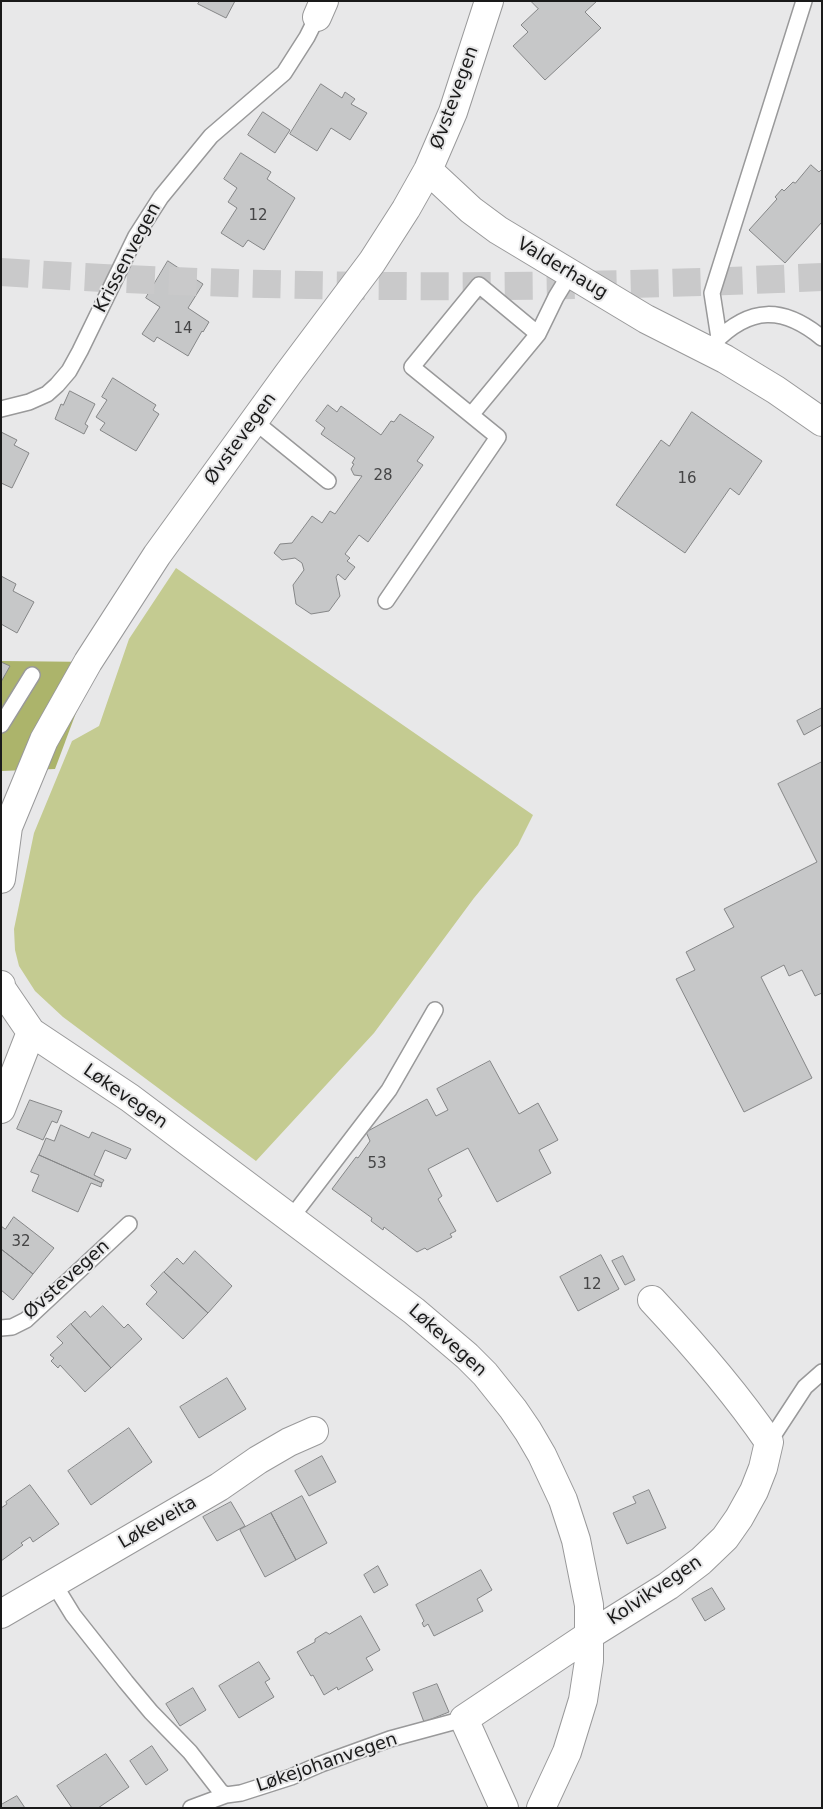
<!DOCTYPE html>
<html>
<head>
<meta charset="utf-8">
<style>
	body { margin:0 }
	#map { position:relative; width:823px; height:1809px; overflow:hidden; background:#e8e8e9; font-family:"DejaVu Sans",sans-serif }
	canvas { display:block }
	.frame { position:absolute; inset:0; border:2px solid #1a1a1a; pointer-events:none }
</style>
</head>
<body>
<div id="map">
<canvas width="823" height="1809"></canvas>
<div class="frame"></div>
</div>
<script>
const c = document.querySelector('canvas').getContext('2d');
c.lineJoin = 'round';
function paint(path, color) {
  c.fillStyle = color;
  c.fill(path, 'evenodd');
}
function strokePath(path, color, width, dash) {
  c.strokeStyle = color;
  c.lineWidth = width;
  c.lineCap = dash ? 'butt' : 'round';
  c.setLineDash(dash || []);
  c.stroke(path);
}
function drawText(font, color, halo, rows, align = 'center') {
  c.font = font + ' "DejaVu Sans",sans-serif';
  c.lineWidth = 4;
  c.setLineDash([]);
  c.textBaseline = 'middle';
  c.strokeStyle = halo;
  c.fillStyle = color;
  for (const [text, x, y, turn = 0] of rows) {
    c.save();
    c.translate(x, y);
    c.rotate((+turn || 0) * Math.PI / 180);
    c.textAlign = isNaN(turn) ? turn : align;
    if (halo) c.strokeText(text, 0, 0);
    c.fillText(text, 0, 0);
    c.restore();
  }
}
paint(new Path2D(`
	M176,568l357,247 -15,30 -44,53 -100,135 -118,128 -193,-144 -28,-26 -16,-25 -4,-16 -1,-21 20,-96 38,-92 27,-15 30,-87z`), '#c4cb91');
paint(new Path2D(`
	M1,661l94,1 -40,107 -54,2z`), '#acb46b');
const building = new Path2D(`
	M200,1h35l-9,17 -28,-14z
	M531,1h66l-12,11 16,16 -56,52 -32,-34 15,-14 -7,-7 17,-16z
	M321,84l21,14 3,-6 10,7 -4,5 16,9 -17,27 -19,-12 -14,23 -27,-17z
	M263,112l27,18 -15,23 -27,-18z
	M241,153l30,19 -4,7 28,19 -31,52 -16,-10 -5,7 -22,-14 16,-25 -9,-6 9,-14 -13,-9z
	M811,165l8,7 3,-3v53l-37,41 -36,-33 28,-31 -2,-2 7,-8 2,2 9,-9 2,1z
	M168,261l35,23 -15,24 21,14 -6,10 -1,-1 -14,25 -31,-19 -3,5 -12,-8 18,-27 -14,-9z
	M113,378l43,27 -3,5 6,4 -23,37 -36,-21 5,-7 -9,-6 11,-17 -5,-3z
	M70,391l25,13 -10,20 3,2 -4,8 -29,-15 6,-15 2,1z
	M328,405l9,7 4,-6 40,29 10,-14 3,1 6,-8 34,23 -17,24 6,4 -55,77 -9,-7 -14,19 5,4 -3,3 8,6 -10,13 -7,-6 -2,3 4,19 -11,15 -18,3 -15,-10 -3,-19 11,-15 -2,-7 -7,-5 -13,2 -8,-7 6,-9 12,-1 20,-27 10,7 8,-12 5,3 27,-38 -8,-1 -3,-6 3,-5 -2,-1 3,-5 -34,-24 4,-6 -9,-7z
	M692,412l70,49 -23,34 -9,-7 -45,65 -69,-48 45,-65 8,6z
	M1,432l16,8 -3,5 15,8 -17,35 -11,-5z
	M1,576l15,8 -3,7 21,11 -17,31 -16,-9z
	M1,662l9,4 -9,16z
	M822,708v17l-18,10 -7,-14z
	M822,762v231l-7,3 -13,-26 -13,6 -5,-11 -23,12 51,101 -68,34 -68,-133 19,-9 -9,-18 48,-25 -10,-18 93,-47 -39,-78z
	M490,1061l29,53 19,-11 20,37 -19,10 12,23 -54,29 -29,-54 -40,21 14,27 -4,3 18,32 -6,3 2,3 -25,13 -2,-2 -8,4 -33,-25 -1,3 -12,-9 1,-3 -40,-29 24,-32 2,1 12,-17 -4,-9 61,-33 9,17 12,-6 -11,-21z
	M30,1100l32,11 -5,12 -5,-2 -9,19 -26,-11z
	M61,1125l28,13 3,-6 39,17 -5,10 -21,-9 -11,25 10,5 -2,3 -63,-28 7,-17 8,3z
	M39,1155l63,28 -1,4 -10,-4 -13,29 -46,-21 7,-16 -8,-3z
	M14,1217l40,31 -21,26 -32,-25v-23l4,3z
	M1,1249l32,25 -20,26 -12,-10z
	M195,1251l37,35 -24,27 -44,-41 13,-14 6,6z
	M601,1255l18,34 -41,22 -18,-34z
	M623,1256l12,24 -10,5 -13,-24z
	M164,1272l44,41 -25,26 -37,-35 11,-12 -6,-6z
	M103,1306l21,22 4,-4 14,15 -31,29 -40,-44 14,-13 5,6z
	M71,1324l40,44 -26,24 -25,-27 -2,3 -7,-7 3,-3 -4,-3 13,-12 -6,-6z
	M227,1378l19,31 -47,29 -19,-31z
	M129,1428l23,34 -61,43 -23,-34z
	M322,1456l14,26 -27,14 -14,-25z
	M30,1485l29,39 -26,18 -3,-5 -9,6 2,2 -22,16v-53l6,-4 -1,-2z
	M649,1490l17,38 -39,16 -14,-31 23,-10 -3,-6z
	M302,1496l25,47 -31,17 -25,-47z
	M231,1502l14,24 -28,15 -14,-24z
	M271,1513l25,47 -31,17 -25,-47z
	M378,1566l10,19 -14,8 -10,-18z
	M481,1570l11,20 -15,9 6,12 -49,25 -6,-12 -4,3 -2,-4 2,-2 -8,-16z
	M712,1588l13,21 -20,12 -13,-22z
	M361,1616l19,34 -14,8 7,12 -35,20 -1,-3 -13,8 -11,-20 -2,1 -14,-24 18,-10v-3l11,-7 3,2z
	M259,1662l11,17 -5,3 9,15 -35,21 -20,-32z
	M437,1684l12,28 -25,10 -11,-29z
	M193,1688l13,22 -26,16 -14,-22z
	M152,1746l16,24 -22,15 -16,-24z
	M106,1754l23,33 -31,21h-26l-15,-22z
	M17,1796l8,12h-24v-3z`);
paint(building, '#c6c7c8');
strokePath(building, '#858687', 1);
strokePath(new Path2D(`
	M1,272c273,18 547,18 821,5`), '#c9c9ca', 28, [28, 14]);
const lane = new Path2D(`
	M538,334l-59,-49 -67,82 59,48 67,-81 18,-37 14,-23
	M719,338l-7,-45 92,-292
	M714,343c36,-37 69,-37 108,-5
	M1,409l28,-7 18,-8 10,-9 12,-14 11,-20 56,-115 25,-39 50,-61 73,-63 23,-36 10,-20
	M254,421l74,60
	M386,601l112,-164 -27,-22
	M1,725l31,-50
	M291,1218l98,-128 46,-80
	M1,1328l11,-1 14,-7 103,-96
	M769,1442l36,-55 17,-15
	M54,1584l19,31 53,67 25,30 39,40 31,40 5,3
	M191,1808l35,-13 15,-2 50,-16 30,-13 69,-25 74,-20`);
const street = new Path2D(`
	M317,17l7,-16
	M428,170l43,40 27,20 148,89 79,40 51,31 46,32
	M1,879l7,-52 36,-87 44,-78 69,-107 131,-181 84,-112 34,-53 22,-39 25,-58 36,-111
	M1,985v3l30,44 99,66 284,213 53,45 18,18 28,35 15,22 14,24 21,45 13,40 13,65v56l-6,39 -16,52 -26,56
	M1,1109l30,-77
	M1,1614l218,-127 39,-27 31,-18 25,-11
	M504,1808l-40,-89 124,-83 80,-50 33,-25 24,-23 14,-20 15,-27 9,-23 6,-26c-34,-50 -75,-97 -117,-142`);
strokePath(lane, '#99999a', 18);
strokePath(street, '#99999a', 30);
strokePath(lane, '#fff', 15);
strokePath(street, '#fff', 28);
drawText('15px', '#454546', null, [
	["12",258,216],
	["14",183,329],
	["28",383,476],
	["16",687,479],
	["53",377,1164],
	["32",21,1242],
	["12",592,1285]
]);
drawText('18px', '#1a1a1a', '#e8e8e9', [
	["Øvstevegen",455,98,-70],
	["Krissenvegen",128,258,-62],
	["Valderhaug",562,269,31],
	["Øvstevegen",241,439,-54],
	["Løkevegen",125,1097,35],
	["Øvstevegen",67,1280,-42],
	["Løkevegen",447,1341,42],
	["Løkeveita",158,1523,-30],
	["Kolvikvegen",655,1591,-34],
	["Løkejohanvegen",327,1763,-19]
]);
</script>
</body>
</html>
